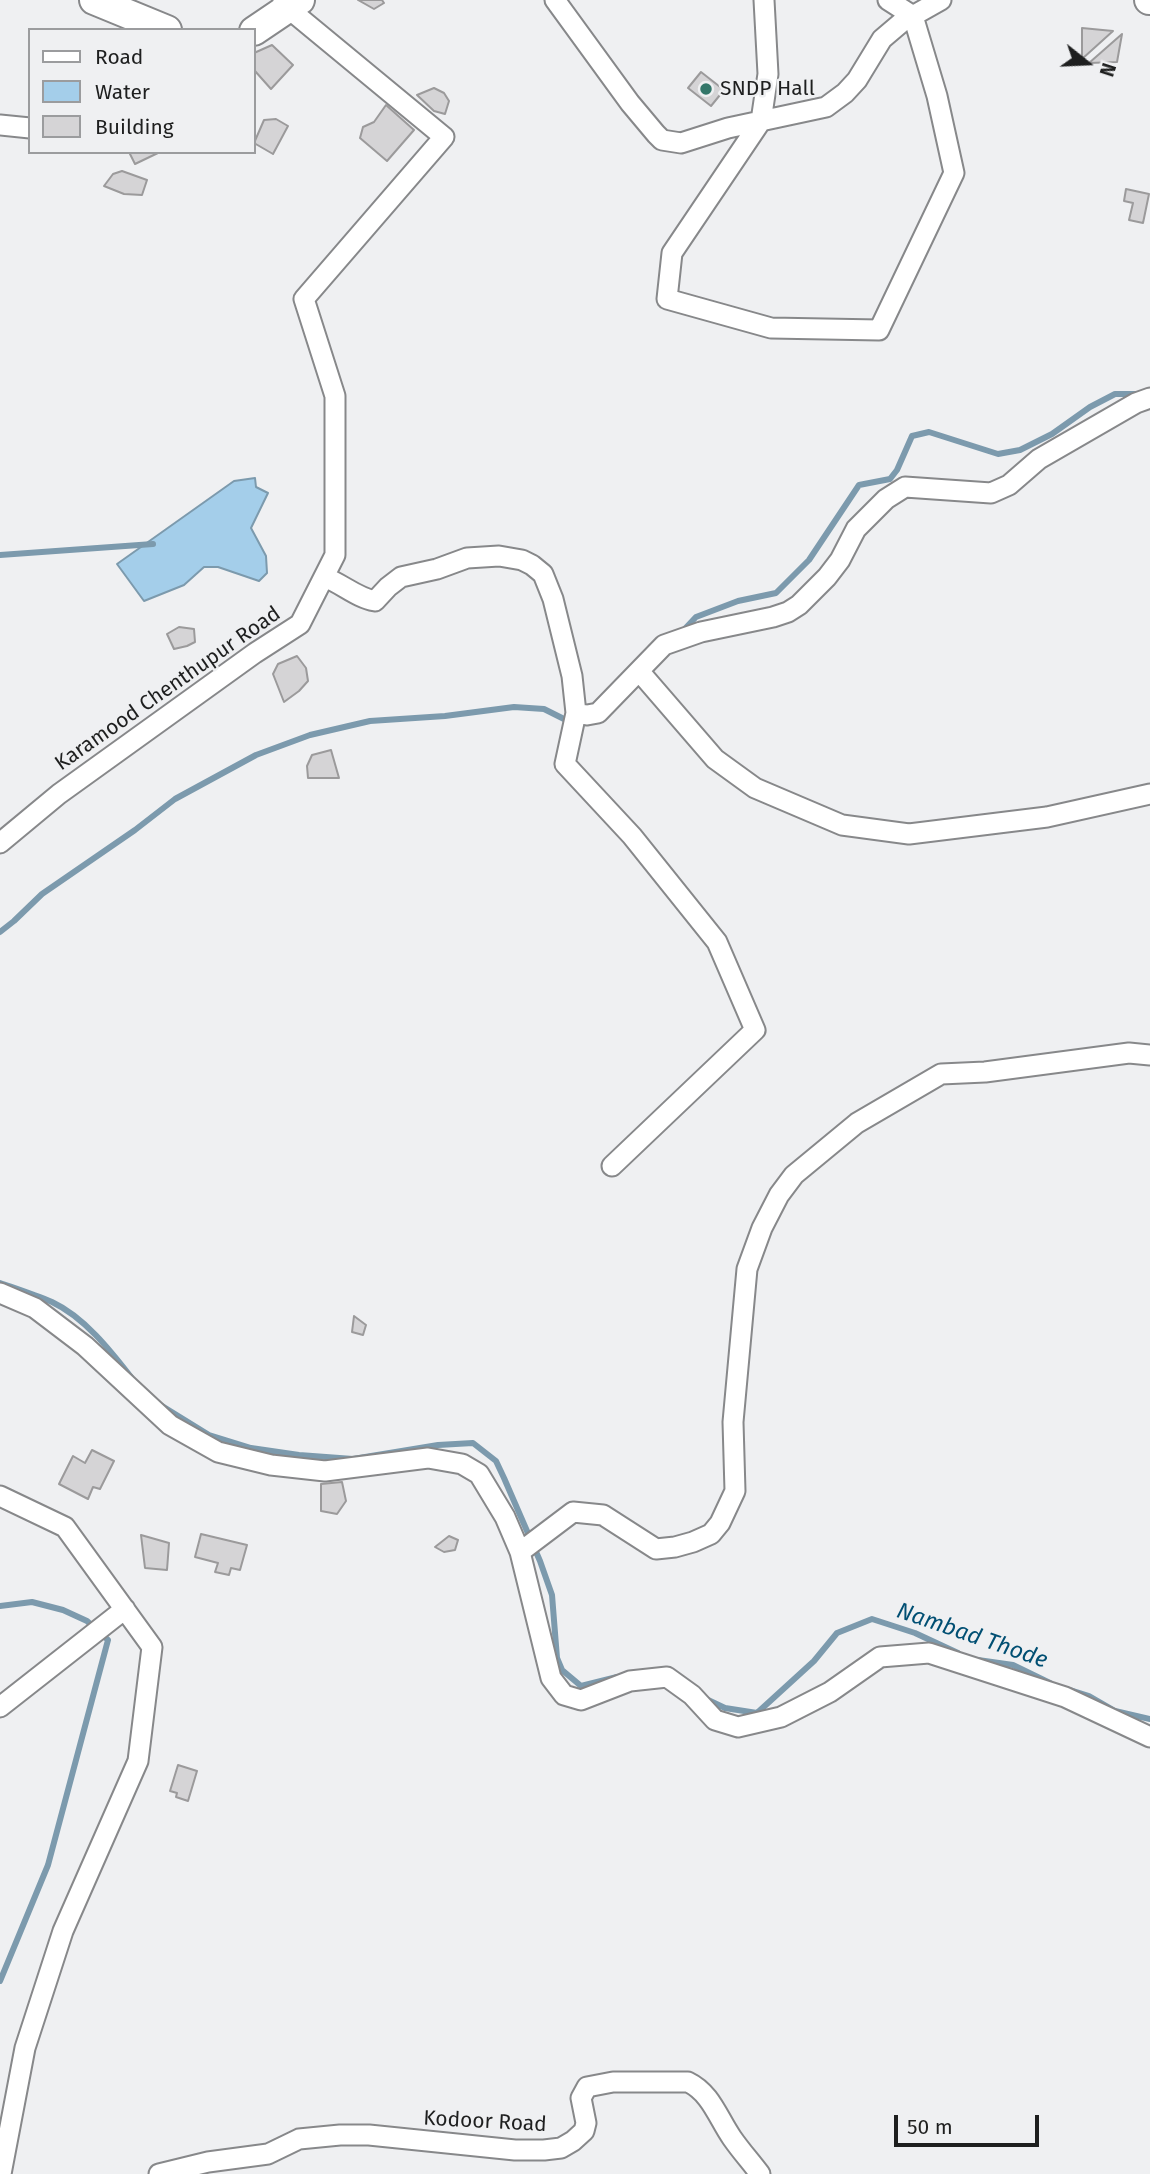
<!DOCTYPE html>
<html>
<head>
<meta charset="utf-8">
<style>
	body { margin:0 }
	#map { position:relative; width:1150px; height:2174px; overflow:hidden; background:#eff0f2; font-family:"Fira Sans",sans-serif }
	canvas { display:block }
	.legend { position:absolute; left:28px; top:28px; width:228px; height:126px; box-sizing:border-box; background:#eff0f2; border:2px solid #9b9c9e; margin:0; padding:9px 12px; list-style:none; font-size:21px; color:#1e1f1f }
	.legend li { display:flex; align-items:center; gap:14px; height:35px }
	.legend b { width:35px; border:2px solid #9b9c9e }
	.north { position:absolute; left:1052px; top:28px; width:70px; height:70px; -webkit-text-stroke:5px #eff0f2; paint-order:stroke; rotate:108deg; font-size:19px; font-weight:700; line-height:28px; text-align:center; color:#1e1f1f }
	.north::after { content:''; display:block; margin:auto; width:24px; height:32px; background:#1e1f1f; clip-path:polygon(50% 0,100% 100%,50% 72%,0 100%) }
	.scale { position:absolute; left:894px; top:2115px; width:145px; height:32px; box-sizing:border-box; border:4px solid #1e1f1f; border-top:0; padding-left:9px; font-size:21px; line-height:24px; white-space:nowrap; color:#1e1f1f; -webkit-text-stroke:5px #eff0f2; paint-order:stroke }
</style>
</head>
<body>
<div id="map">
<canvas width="1150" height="2174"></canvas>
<ul class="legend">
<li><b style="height:9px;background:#fff"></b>Road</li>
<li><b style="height:19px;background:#a4ceea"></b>Water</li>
<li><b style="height:19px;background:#d5d4d6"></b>Building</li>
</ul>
<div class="north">N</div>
<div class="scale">50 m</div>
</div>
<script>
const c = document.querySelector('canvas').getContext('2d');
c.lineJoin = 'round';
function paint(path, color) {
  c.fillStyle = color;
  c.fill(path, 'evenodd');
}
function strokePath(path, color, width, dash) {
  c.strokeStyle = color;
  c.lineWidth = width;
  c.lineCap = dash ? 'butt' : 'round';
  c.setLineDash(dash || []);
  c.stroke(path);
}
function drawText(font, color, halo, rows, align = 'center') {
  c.font = font + ' "Fira Sans",sans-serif';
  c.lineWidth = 5;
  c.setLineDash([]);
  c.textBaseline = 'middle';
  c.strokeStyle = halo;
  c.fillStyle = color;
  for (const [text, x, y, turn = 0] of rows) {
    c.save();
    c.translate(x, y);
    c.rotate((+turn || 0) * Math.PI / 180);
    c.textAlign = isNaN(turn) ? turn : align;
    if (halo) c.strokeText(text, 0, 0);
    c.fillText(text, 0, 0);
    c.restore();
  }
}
const water = new Path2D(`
	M255,478l1,9 12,6 -17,35 15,28 1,17 -8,8 -41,-14h-14l-20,18 -40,16 -27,-37 117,-83z`);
paint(water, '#a4ceea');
strokePath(water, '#7c9aad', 2);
strokePath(new Path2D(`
	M0,555l153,-11
	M681,633l15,-16 42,-16 38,-8 33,-33 50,-75 31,-6 7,-9 15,-34 17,-4 69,22 22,-4 32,-16 38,-27 25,-13h24
	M0,932l14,-11 28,-27 93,-64 40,-31 81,-44 54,-20 60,-14 75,-5 69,-9 30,2 26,13
	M0,1283c17,6 35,12 52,19 32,15 58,48 79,75
	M162,1406l47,29 42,13 48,7 54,4 85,-14 35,-2 23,18 8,17 36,83 12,34 5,63 5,12 19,16 36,-9
	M0,1606l32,-4 31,8 24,11 21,19 -60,225 -48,116
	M978,1660l35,5 37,18
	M1070,1690l19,6 26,15 35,8
	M706,1699l19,9 32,5 57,-52 23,-28 35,-14 43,14 43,20`), '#7c9aad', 6);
const building = new Path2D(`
	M358,0h24l2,3 -10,6z
	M1082,28l31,3 -31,28z
	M1122,34l-5,28 -28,1z
	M272,45l21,20 -22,24 -16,-18 -1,-18z
	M701,72l23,18 -13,16 -23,-18z
	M434,88l10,5 5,8 -4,13 -11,-3 -17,-16z
	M386,105l28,25 -27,31 -27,-23 3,-11 11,-5z
	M276,119l12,7 -15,28 -19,-11 10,-23z
	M129,152h31l-25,12z
	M122,171l25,9 -5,15 -18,-1 -20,-8 9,-12z
	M1126,189l23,5 -6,29 -14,-3 4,-17 -9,-2z
	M179,627l15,2 1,13 -8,4 -13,3 -7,-15z
	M297,656l9,12 2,13 -9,10 -15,11 -11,-28 5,-10z
	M331,750l8,28h-31l-1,-12 5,-11z
	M354,1316l12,9 -3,10 -11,-3z
	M92,1450l22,11 -14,28 -7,-2 -5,12 -29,-15 14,-28 12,7z
	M342,1482l4,19 -9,13 -16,-3v-27z
	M201,1534l46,11 -7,25 -9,-2 -2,7 -14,-3 3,-9 -23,-6z
	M141,1535l28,8 -2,27 -22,-2z
	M449,1536l9,4 -3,10 -11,2 -9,-5z
	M178,1765l19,6 -9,30 -12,-4 1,-4 -7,-2z`);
paint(building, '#d5d4d6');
strokePath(building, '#9b9a9b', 2);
const street = new Path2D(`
	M555,0l75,103 26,31 6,6 19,3 47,-15 98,-21 19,-14 12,-13 25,-41 20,-17 39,-22
	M764,0l4,74 -7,47 -89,132 -5,46 104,29 108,2 75,-157 -17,-77 -24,-80 -25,-16
	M0,125l30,3
	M324,577c17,6 33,21 51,24l13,-14 13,-10 36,-8 30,-11 32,-2 23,4 10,5 11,9 10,25 19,77 4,37 11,2 11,-2 66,-68 37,-13 72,-15 15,-5 11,-7 28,-28 13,-17 16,-31 30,-30 19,-12 86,6 18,-8 30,-26 97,-56 14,-5
	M639,671l76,88 40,29 87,37 67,9 138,-17 103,-23
	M576,713l-11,51 67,72 85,106 38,88 -143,136
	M0,843l59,-49 196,-141 45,-29 35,-69v-159l-31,-97 140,-162 -155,-128 -6,-9
	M0,1293l35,15 50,38 85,79 48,27 53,13 54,6 103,-13 34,6 17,10 26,43 15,35 31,126 13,17 17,5 49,-19 37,-4 25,18 23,25 23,7 43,-10 49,-25 50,-35 49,-4 136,44 85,40
	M0,1496l65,31 87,120 -14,114 -75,170 -38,117 -24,126
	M520,1552l53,-40 30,3 53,34 19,-2 18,-5 18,-8 9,-11 15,-32 -2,-69 14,-153 15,-41 17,-33 15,-20 63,-52 84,-49 44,-2 144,-19 21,2
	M0,1707l125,-98
	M159,2174l49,-12 60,-8 31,-15 41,-4h29l146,15h29l17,-2 12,-7 11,-10 2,-8 -5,-25 6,-11 26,-5h75c23,11 30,36 44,56 9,13 19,24 28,36`);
const secondary = new Path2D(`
	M94,0l73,30
	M1149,0h1
	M254,31l46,-31`);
strokePath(street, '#87888a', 23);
strokePath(secondary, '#87888a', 32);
strokePath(street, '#fff', 19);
strokePath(secondary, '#fff', 28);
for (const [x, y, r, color] of [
	[706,89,7,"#34776a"]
]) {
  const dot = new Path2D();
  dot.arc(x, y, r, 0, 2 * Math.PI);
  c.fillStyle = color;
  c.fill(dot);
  strokePath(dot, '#eff0f2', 2.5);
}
drawText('21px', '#1e1f1f', '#eff0f2', [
	["SNDP Hall",720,89]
], 'left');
drawText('21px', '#1e1f1f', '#eff0f2', [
	["Karamood Chenthupur Road",168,689,-35],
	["Kodoor Road",485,2122,3]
]);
drawText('italic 23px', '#014f73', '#eff0f2', [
	["Nambad Thode",972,1636,19]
]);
</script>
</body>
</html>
